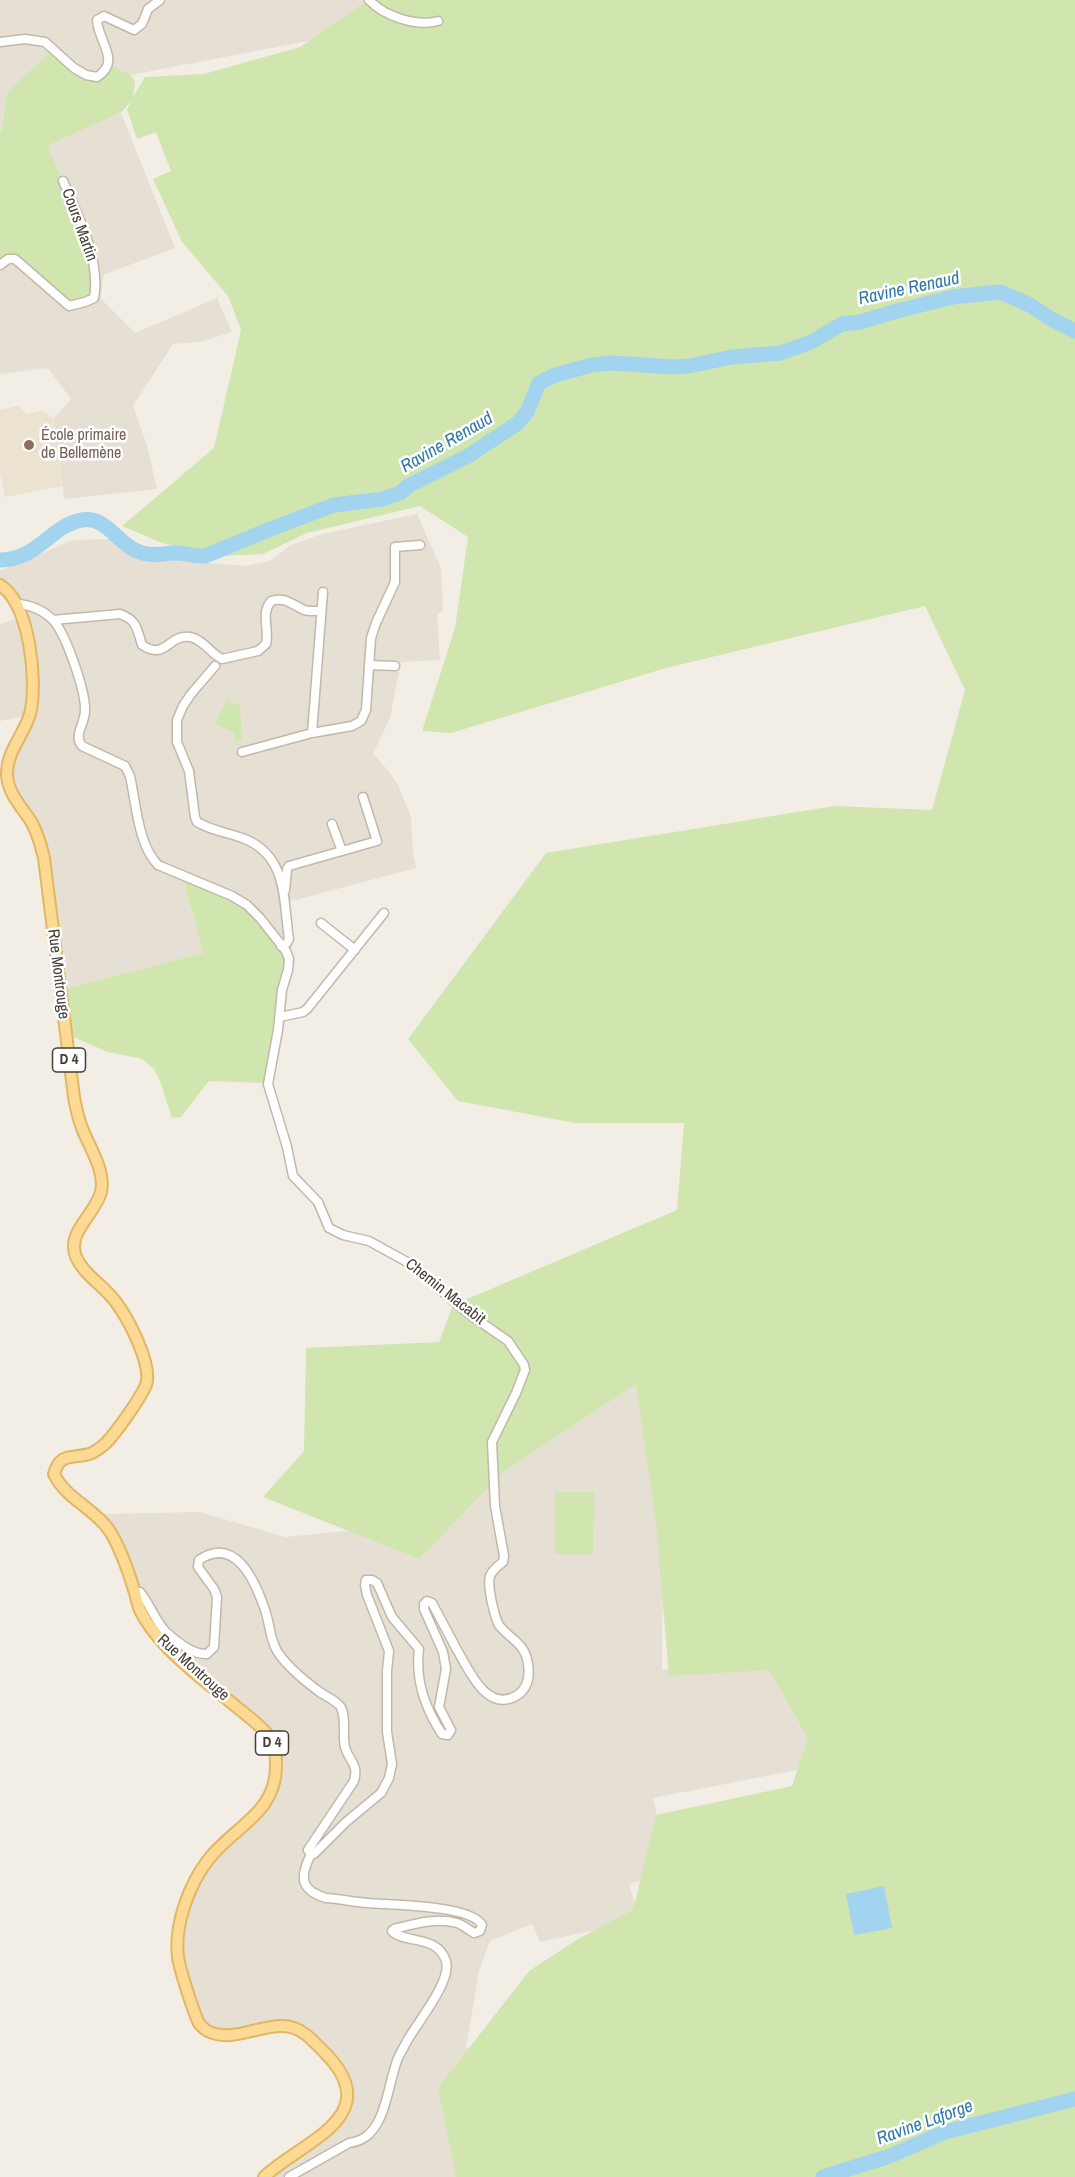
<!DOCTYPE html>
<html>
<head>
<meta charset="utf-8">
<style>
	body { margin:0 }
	canvas { display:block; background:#f2eee5 }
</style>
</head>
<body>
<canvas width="1075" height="2177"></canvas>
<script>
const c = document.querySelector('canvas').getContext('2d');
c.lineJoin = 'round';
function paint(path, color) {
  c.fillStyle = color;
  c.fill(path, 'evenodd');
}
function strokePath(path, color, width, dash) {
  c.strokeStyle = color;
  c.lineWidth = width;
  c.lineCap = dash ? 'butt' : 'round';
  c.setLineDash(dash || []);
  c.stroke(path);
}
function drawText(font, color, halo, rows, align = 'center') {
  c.font = font + ' "Archivo Narrow",sans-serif';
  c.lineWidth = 5;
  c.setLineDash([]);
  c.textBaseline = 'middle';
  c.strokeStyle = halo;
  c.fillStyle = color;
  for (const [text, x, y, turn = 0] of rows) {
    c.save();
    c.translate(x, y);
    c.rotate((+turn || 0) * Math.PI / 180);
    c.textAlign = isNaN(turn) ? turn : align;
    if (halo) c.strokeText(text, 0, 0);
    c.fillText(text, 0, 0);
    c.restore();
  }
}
paint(new Path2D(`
	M0,0h413l-63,33 -219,42 4,7 -2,16 -12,15 54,135 -72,27 -2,24 34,34 82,-35 15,34 -32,10 -27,2 -40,62 14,39 10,44 -93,10 -10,-81 17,-19 -23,-31 -48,6z
	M417,514l24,54 2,43 -6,3 3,46 -39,2 -11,56 -17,36 14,15 11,16 13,32 2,35 3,16 -128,34 1,-15 -7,1 5,55 -104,-64 20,74 -143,37 -16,-132 -37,-84 22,-59 -29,6v-97l23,-8 -23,-31v-14l73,-31 40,-1 23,9 55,13 53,5 26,-5 21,-16 31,-11z
	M669,1363l-7,263v44l147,-24 19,118 -175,34 16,74 -40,12 10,33 -44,13 -55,12 -8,-18 -42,17 -11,30 -13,77 17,1 8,128h-227l70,-52 12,-45 -48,-51 -76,3 -11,-3 -7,-8 -22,-64v-14l8,-36 12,-31 22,-28 41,-37 15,-53 -44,-58 -68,-57 -13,-17 -9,-15 -24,-74 -9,-12 -11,-11 98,-2 85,25 141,-14 66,-81z`), '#e6e0d4');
paint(new Path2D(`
	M18,406l9,8 15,-3 12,7 8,68 -57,11 -5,-24v-63z`), '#ebe2cf');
paint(new Path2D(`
	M368,0h707v2177h-619l-18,-89 91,-117 49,-32 55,-29 23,-95 136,-29 16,-48 -39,-68 -100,6 -13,-153 -20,-139 -132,87 -85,88 -156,-62 41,-46 2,-103 133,-6 14,-37 224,-95 7,-87h-109l-117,-22 -50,-62 138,-186 288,-47 98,4 33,-120 -40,-84 -259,62 -215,65 -29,-2 33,-103 13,-91 -48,-31 -113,27 -44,21 -42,2 -59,-13 -40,-17 92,-78 27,-118 -13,-34 -46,-54 -29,-63 18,-8 -15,-39 -19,7 -10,-30 5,-9 -11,12 -74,34 27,59 18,52 2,41 -25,8 -54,-47 -15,6v-133l2,-1 5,-38 46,-44 21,19 1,7 22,2 11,-13 22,11 5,7 -2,15 12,-20 59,-3 96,-27z
	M227,700l13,6 2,35 -6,1 -2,-9 -19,-9z
	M183,878l64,27 42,54 -25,124 -55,-2 -28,36 -9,1 -12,-37 -6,-12 -12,-10 -34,-7 -42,-18 -6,-44 143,-37z
	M555,1492h39l-1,62h-38z`), '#d0e6ae');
paint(new Path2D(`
	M884,1886l8,42 -38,7 -8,-41z`), '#a2d3ef');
strokePath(new Path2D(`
	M0,560c38,0 51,-35 82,-40 24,-4 35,23 55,31 13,6 23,3 36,2 11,-1 21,4 32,3l68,-28 61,-23 49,-6 17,-6 8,-7 60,-30 50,-33 9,-11 12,-29 16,-8 37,-10 20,-2 61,4 16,-1 43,-9 49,-4 30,-11 31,-18 18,-2 37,-11 56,-14 47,-5 30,13 21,14 24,12
	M823,2177l67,-21 55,-24 130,-33`), '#a2d3ef', 15);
const minor = new Path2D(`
	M369,0c15,16 47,27 69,21
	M0,42l25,-3 20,3 29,26 12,7 11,2c25,-16 1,-35 0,-57l7,-4 30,14 8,-6 6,-15 12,-9
	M0,265l8,-6h7l54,47 16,-4 9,-4c7,-37 -16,-83 -31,-117
	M16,604c13,0 27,6 37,16 13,14 33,72 32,91 0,12 -12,25 -3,35l43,20 5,10c6,27 8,69 28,89l74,31 15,9 13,13 26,33 3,8 -1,11 -6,20 -4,40 -10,54 19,63 6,29 25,26 11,26 14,7 26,6 40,22 60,51 39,27 16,24 1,5 -9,23 -24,49 3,64 9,50 -1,6c-5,4 -10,7 -13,14 -3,9 4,40 9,49 11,15 26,17 29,39 2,13 0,25 -12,32 -30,17 -48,-28 -60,-48 -8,-15 -16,-30 -24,-45l-5,-2 -3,3v5l19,43 3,17 -7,38 12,23 -3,5 -6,-1c-17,-26 -27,-53 -23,-85l-27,-32 -15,-34 -5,-3h-6l-1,5 2,10 22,56 -2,20v61l5,32 -3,14 -8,15 -35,29 -32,32h-3
	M53,620l67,-6c17,6 17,15 22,31 24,16 26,-11 48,-8 13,2 21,17 32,22l36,-8 8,-7c4,-15 -6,-29 5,-43 14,-4 19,2 31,8 5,3 13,2 19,2
	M369,665l26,1
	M215,666l-24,28 -8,12 -6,14v22l12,29 6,46 2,5c15,9 33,11 48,17 43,18 38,61 44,100l-2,4 -6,3
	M312,733l11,-141
	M242,752l70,-19 40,-7 9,-5 5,-11 5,-72 5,-15 19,-41v-35l25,-2
	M332,824l10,27
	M285,890l2,-21 2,-3 88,-25 -14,-44
	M321,923l34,27
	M280,1017l23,-5 4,-3 77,-96
	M135,1593l5,-1c10,12 15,29 26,40 10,9 28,23 41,22l7,-7 3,-50 -3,-8 -16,-22 1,-7c36,-24 55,19 65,47 6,15 5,30 13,44 10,16 29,31 44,42 5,3 15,8 19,13 7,10 2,29 5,41 4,15 14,16 9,34l-46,69 3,4c-11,22 -12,36 15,44 14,1 28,4 42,5 23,2 103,2 114,22l-2,6 -6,2c-5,-3 -11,-8 -17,-10 -20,-6 -43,1 -63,6l-2,2c12,13 45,3 54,30 6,20 -29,62 -39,80 -3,6 -6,11 -9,17 -9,22 -11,59 -29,76 -6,6 -13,8 -20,9l-60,34`);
const major = new Path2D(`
	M0,585c30,18 38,98 30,129 -6,21 -24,38 -23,61 1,19 15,32 25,48 6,12 9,22 12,35l30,239c2,11 4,21 8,31 7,19 24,43 19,64 -6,23 -35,40 -25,65 8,18 28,29 39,44 13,17 38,64 31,84 -6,14 -30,48 -41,59 -4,3 -11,9 -16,10 -17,5 -29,-2 -35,20 12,25 40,34 55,56 12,18 20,43 26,63 2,7 3,14 6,19 6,12 15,23 23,32 22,24 50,44 75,65 10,8 25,19 32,30 4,7 5,17 5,24 2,50 -42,63 -68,97 -19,25 -34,65 -30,97 1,10 16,57 21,66 2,3 7,8 11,9 22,10 50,-7 73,-6 19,0 32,17 44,29 59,62 -26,87 -63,122`);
strokePath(minor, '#c1b8ab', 11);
strokePath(major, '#e2b664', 14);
strokePath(minor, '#fff', 8);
strokePath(major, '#fdda94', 10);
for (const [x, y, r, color] of [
	[29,445,6,"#8d6e63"]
]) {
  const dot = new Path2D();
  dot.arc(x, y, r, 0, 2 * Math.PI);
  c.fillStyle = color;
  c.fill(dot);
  strokePath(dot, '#fff', 2);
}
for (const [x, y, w] of [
	[69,1060,33],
	[272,1743,33]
]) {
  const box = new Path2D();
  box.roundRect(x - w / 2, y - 12, w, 24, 4.5);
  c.fillStyle = '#fff';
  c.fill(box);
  strokePath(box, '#453e35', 1.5);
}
drawText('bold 15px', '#453e35', null, [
	["D 4",69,1060],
	["D 4",272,1743]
]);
drawText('16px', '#453e35', '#fff', [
	["Cours Martin",79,225,70],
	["Rue Montrouge",58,974,83],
	["Chemin Macabit",445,1292,38],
	["Rue Montrouge",193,1668,42]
]);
drawText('16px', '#785e54', '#fff', [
	["École primaire",41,436],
	["de Bellemène",41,454]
], 'left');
drawText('italic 18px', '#2e7aa7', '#fff', [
	["Ravine Renaud",909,289,-12],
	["Ravine Renaud",447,443,-30],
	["Ravine Laforge",925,2123,-20]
]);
</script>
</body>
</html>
